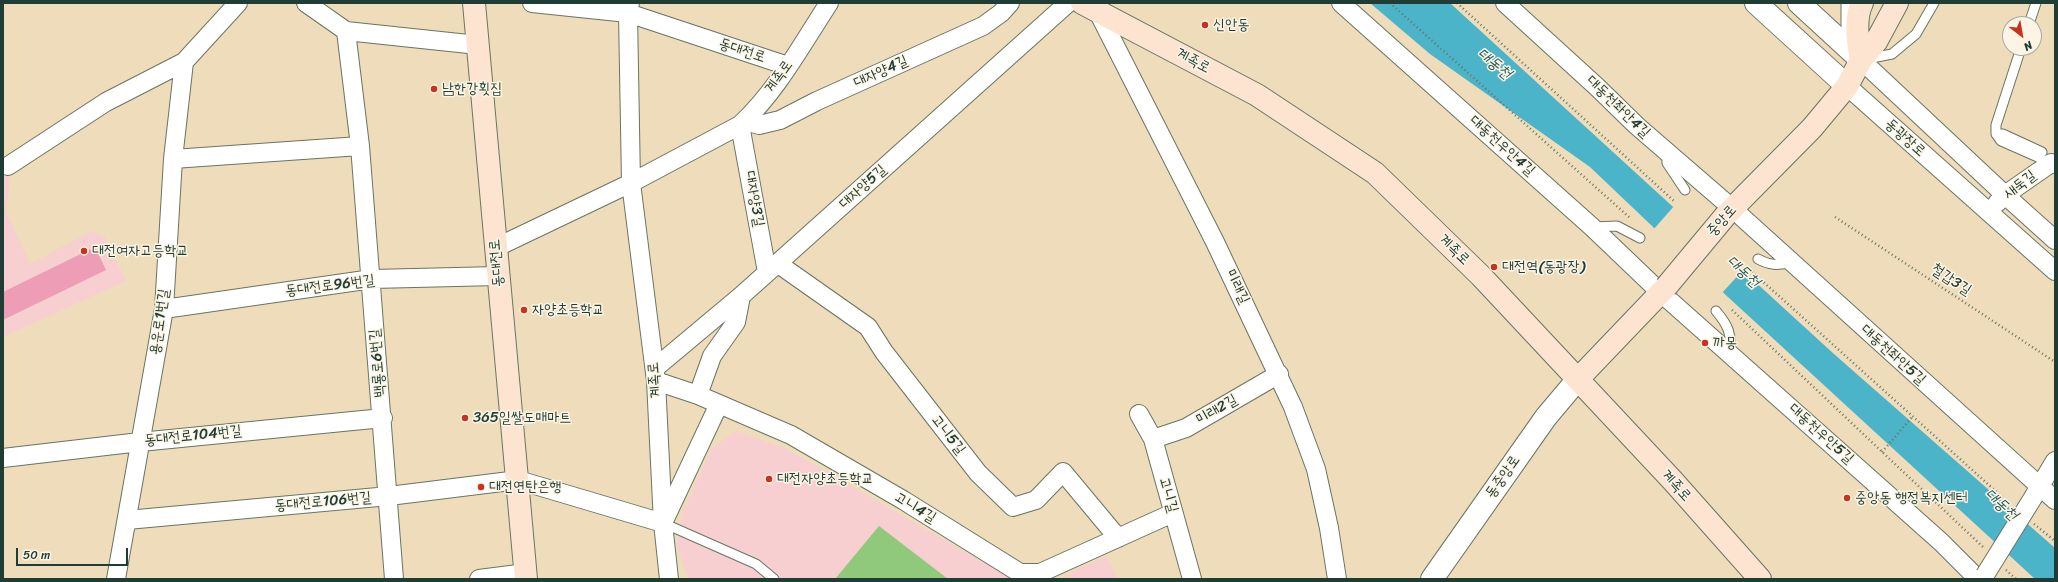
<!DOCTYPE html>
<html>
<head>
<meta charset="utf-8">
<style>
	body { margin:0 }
	#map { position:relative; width:2058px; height:582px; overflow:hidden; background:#efdcba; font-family:Sriracha,sans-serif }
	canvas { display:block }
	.frame { position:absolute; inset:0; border:4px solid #1f3d34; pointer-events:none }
	.north { position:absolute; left:2002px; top:16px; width:40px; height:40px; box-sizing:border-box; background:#fcf5e5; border:1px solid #a4ab9e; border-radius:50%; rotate:149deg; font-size:11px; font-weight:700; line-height:16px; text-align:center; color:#1f3d34 }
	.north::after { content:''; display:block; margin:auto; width:14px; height:18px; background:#c8321e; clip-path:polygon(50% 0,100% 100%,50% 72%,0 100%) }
	.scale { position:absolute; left:16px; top:548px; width:112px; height:18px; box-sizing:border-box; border:2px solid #1f3d34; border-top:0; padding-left:5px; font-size:12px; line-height:14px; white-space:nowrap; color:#1f3d34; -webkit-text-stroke:3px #fcf5e5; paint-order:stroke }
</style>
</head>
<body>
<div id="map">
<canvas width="2058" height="582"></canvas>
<div class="frame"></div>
<div class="north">N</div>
<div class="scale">50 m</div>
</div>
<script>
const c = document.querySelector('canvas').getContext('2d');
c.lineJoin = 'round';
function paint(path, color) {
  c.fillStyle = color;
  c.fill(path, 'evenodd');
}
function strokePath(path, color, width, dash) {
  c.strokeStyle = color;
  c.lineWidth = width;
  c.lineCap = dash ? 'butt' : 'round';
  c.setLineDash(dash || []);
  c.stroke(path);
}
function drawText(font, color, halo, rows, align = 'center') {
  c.font = font + ' Sriracha,"Poor Story",sans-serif';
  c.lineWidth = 3;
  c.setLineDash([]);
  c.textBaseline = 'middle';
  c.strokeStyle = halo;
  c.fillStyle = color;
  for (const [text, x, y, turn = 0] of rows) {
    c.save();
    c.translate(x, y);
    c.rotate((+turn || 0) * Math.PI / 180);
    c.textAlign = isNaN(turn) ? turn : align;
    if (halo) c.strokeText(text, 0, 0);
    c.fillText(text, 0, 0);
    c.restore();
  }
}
paint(new Path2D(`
	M3,170l7,10 -4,32 24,52 61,-33 14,6 21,44 -123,56z
	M736,431l49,17 227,131h-323l-13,-34 7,-34 29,-63z
	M1107,556l10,23h-53l6,-6z`), '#f7cfd0');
paint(new Path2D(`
	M879,526l69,53h-113z`), '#90c97c');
paint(new Path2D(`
	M1370,3h80l384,351 221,194v31h-20l-343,-315 -102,-97 -160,-113z`), '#4bb4c9');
paint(new Path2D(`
	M1675,205l69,64 -23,25 -68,-64z`), '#efdcba');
paint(new Path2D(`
	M95,247l11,23 -103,50v-28z`), '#ed9db6');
const service = new Path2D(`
	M1846,3v28l6,11
	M2029,24l7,-21
	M2021,48l-25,77v9l5,7 50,22
	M1867,59l25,-5 24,-20 18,-31
	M1996,134h7l39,18
	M1667,153v10l18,27
	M1593,227l24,-1 23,12
	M1758,259c11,6 20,7 33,3
	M1716,311c12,14 16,23 14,42
	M663,523l93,41 18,15`);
const minor = new Path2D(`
	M306,3l40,28 132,14
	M532,3l96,10 160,53
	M630,3l-2,10 3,170 25,198 7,142 6,56
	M1341,3l251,224 68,65 281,250 37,37
	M1505,3l92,84 40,39 96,83 322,291
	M1097,10l118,232 78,165 23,62 13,59 8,51
	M346,31l14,115 34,433
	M1861,60l144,135 50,45
	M1847,86l208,185
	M745,121l14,4 21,-5 37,-19 166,-75 18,-13 9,-10
	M740,125l27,147
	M173,159l187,-13
	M8,166l98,-64 78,-40 54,-59
	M1997,203l8,-8 46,-32 4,1
	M495,248l136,-65 109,-58c37,-34 62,-81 89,-122
	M777,263l91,64 16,25 94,121 35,34 23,-7 27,-28 55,66
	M164,309l208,-30 126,-3
	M655,368l86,-72 327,-293
	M656,381l42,14 93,40 112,65 117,73h20l133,-60
	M698,395l14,-39 24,-34 5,-26
	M1139,414l14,25 39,140
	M1153,439l33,-11 93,-54
	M3,458l137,-16 243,-24
	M2034,496l21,-35
	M127,520l262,-24 129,-16 145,43 56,-119
	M116,579l48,-270 9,-150 11,-97
	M479,579l47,-6`);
const tertiary = new Path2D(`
	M1756,3l91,83
	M1799,3l62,57
	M1432,579l114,-162 32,-38`);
const secondary = new Path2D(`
	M474,3l52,576
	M1082,3l175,92 118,78 106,103 192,205 87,98
	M1861,60c-3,-17 -7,-41 1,-57
	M1726,215l86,-87 35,-42 14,-26 15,-18 21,-39
	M1578,379l88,-92`);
strokePath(service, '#687563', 11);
strokePath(minor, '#687563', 20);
strokePath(tertiary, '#687563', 24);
strokePath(secondary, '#687563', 24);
strokePath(new Path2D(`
	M1390,3l240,215
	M1457,3l217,198
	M1835,217l220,145
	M1749,269l261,235
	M1732,310l252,238
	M1882,452l31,-36
	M2034,524l21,17
	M2006,570l10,9`), '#687563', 2.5, [1, 3]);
strokePath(service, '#fff', 9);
strokePath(minor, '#fff', 18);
strokePath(tertiary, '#fff', 22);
strokePath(secondary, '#fde4d1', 22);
const minorBridge = new Path2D(`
	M1985,575l49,-79`);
const secondaryBridge = new Path2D(`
	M1666,287l60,-72`);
strokePath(minorBridge, '#687563', 20, []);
strokePath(secondaryBridge, '#687563', 24, []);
strokePath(minorBridge, '#fff', 18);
strokePath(secondaryBridge, '#fde4d1', 22);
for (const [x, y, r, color] of [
	[1205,25,4,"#c8321e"],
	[434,89,4,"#c8321e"],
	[84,251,4,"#c8321e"],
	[1494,267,4,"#c8321e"],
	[524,310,4,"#c8321e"],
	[1705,343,4,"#c8321e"],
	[465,418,4,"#c8321e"],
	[769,479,4,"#c8321e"],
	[481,487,4,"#c8321e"],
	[1847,498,4,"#c8321e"]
]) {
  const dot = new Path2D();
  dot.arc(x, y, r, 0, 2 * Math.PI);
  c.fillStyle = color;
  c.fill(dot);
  strokePath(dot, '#fcf5e5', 1.5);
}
drawText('15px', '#1f3d34', '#fcf5e5', [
	["신안동",1213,25],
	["남한강횟집",442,89],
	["대전여자고등학교",92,251],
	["대전역(동광장)",1502,267],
	["자양초등학교",532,310],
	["까몽",1713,343],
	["365일쌀도매마트",473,418],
	["대전자양초등학교",777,479],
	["대전연탄은행",489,487],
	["중앙동 행정복지센터",1855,498]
], 'left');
drawText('15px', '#1f3d34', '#fcf5e5', [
	["동대전로",742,51,18],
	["계족로",1193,61,28],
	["대자양4길",881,72,-24],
	["계족로",779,77,-54],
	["대동천좌안4길",1618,107,44],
	["동광장로",1905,138,42],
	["대동천우안4길",1502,146,42],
	["새둑길",2020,185,-37],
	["대자양5길",863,187,-42],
	["대자양3길",754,199,80],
	["중앙로",1722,221,-48],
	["계족로",1454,250,44],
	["동대전로",497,263,-95],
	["철갑3길",1951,280,33],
	["동대전로96번길",330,286,-7],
	["미래길",1237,287,64],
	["용운로1번길",160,322,-82],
	["대동천좌안5길",1893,355,42],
	["백룡로6번길",378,363,-95],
	["계족로",655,380,-95],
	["미래2길",1217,410,-30],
	["대동천우안5길",1821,434,42],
	["고니5길",948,435,52],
	["동대전로104번길",193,436,-6],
	["동중앙로",1503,477,-55],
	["계족로",1676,486,48],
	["고니길",1168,495,74],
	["동대전로106번길",323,502,-5],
	["고니4길",915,508,31]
]);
drawText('italic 16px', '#2a5b59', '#fcf5e5', [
	["대동천",1494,64,39],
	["대동천",1743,272,42],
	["대동천",2001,505,42]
]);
</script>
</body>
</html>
